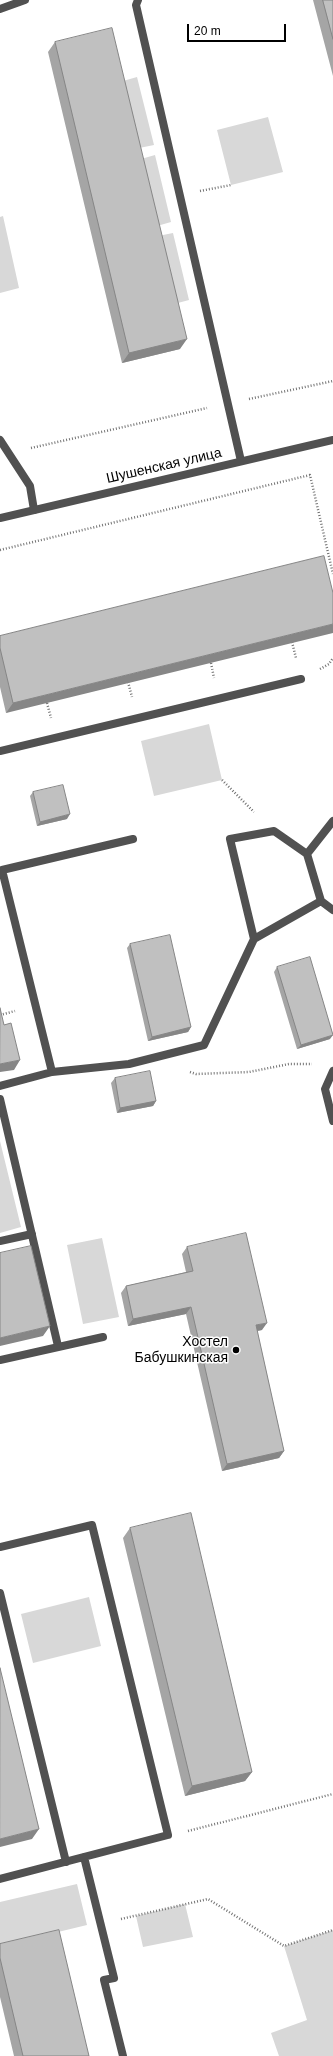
<!DOCTYPE html>
<html>
<head>
<meta charset="utf-8">
<style>
	body { margin:0 }
	#map { position:relative; width:333px; height:2056px; overflow:hidden; background:#fff; font-family:Helvetica,sans-serif }
	canvas { display:block }
	.scale { position:absolute; left:187px; top:24px; width:99px; height:18px; box-sizing:border-box; border:2px solid #000; border-top:0; padding-left:5px; font-size:12px; line-height:14px; white-space:nowrap; color:#000; -webkit-text-stroke:3px #fff; paint-order:stroke }
</style>
</head>
<body>
<div id="map">
<canvas width="333" height="2056"></canvas>
<div class="scale">20 m</div>
</div>
<script>
const c = document.querySelector('canvas').getContext('2d');
c.lineJoin = 'round';
function paint(path, color) {
  c.fillStyle = color;
  c.fill(path, 'evenodd');
}
function strokePath(path, color, width, dash) {
  c.strokeStyle = color;
  c.lineWidth = width;
  c.lineCap = dash ? 'butt' : 'round';
  c.setLineDash(dash || []);
  c.stroke(path);
}
function drawText(font, color, halo, rows, align = 'center') {
  c.font = font + ' Helvetica,sans-serif';
  c.lineWidth = 3;
  c.setLineDash([]);
  c.textBaseline = 'middle';
  c.strokeStyle = halo;
  c.fillStyle = color;
  for (const [text, x, y, turn = 0] of rows) {
    c.save();
    c.translate(x, y);
    c.rotate((+turn || 0) * Math.PI / 180);
    c.textAlign = isNaN(turn) ? turn : align;
    if (halo) c.strokeText(text, 0, 0);
    c.fillText(text, 0, 0);
    c.restore();
  }
}
paint(new Path2D(`
	M137,77l17,68 -15,3 -16,-67z
	M268,117l15,55 -52,13 -14,-55z
	M155,155l16,67 -14,4 -16,-67z
	M3,216l16,72 -19,5v-76z
	M173,233l16,67 -15,4 -16,-68z
	M209,724l13,56 -68,16 -13,-55z
	M0,1141l21,86 -21,6z
	M102,1238l17,79 -36,7 -16,-79z
	M89,1597l12,49 -68,17 -12,-49z
	M77,1884l10,41 -87,21v-44z
	M185,1904l8,33 -50,10 -7,-31z
	M333,1930v126h-54l-8,-23 36,-13 -23,-74z`), '#d8d8d8');
strokePath(new Path2D(`
	M200,191l31,-6
	M249,399l84,-18
	M31,448l176,-40
	M0,550l310,-75 23,99
	M292,642l4,16
	M211,663l3,15
	M320,669l9,-5 4,-6
	M128,682l4,15
	M47,703l4,15
	M222,780l32,32
	M0,1015l15,-4
	M190,1072l6,2 53,-2 40,-8h23
	M188,1831l145,-37
	M121,1919l87,-20 76,47 49,-16`), '#737373', 2.5, [1, 2]);
strokePath(new Path2D(`
	M138,0l-2,5 105,456
	M0,9l25,-9
	M0,440l30,46 4,24
	M0,751l301,-72
	M333,821l-26,33 14,47 12,9
	M254,939l67,-38
	M333,1071l-8,18 8,32
	M52,1072l-50,-202 131,-31
	M0,1086l52,-14 77,-8 75,-19 50,-106 -24,-100 44,-8 33,23
	M0,1099l58,247
	M0,1241l32,-7
	M0,1360l103,-23
	M0,1547l92,-22 76,310 -168,44
	M0,1593l66,269
	M84,1857l30,121 -10,2 19,76`), '#515151', 8);
strokePath(new Path2D(`
	M0,518l333,-78`), '#515151', 8);
paint(new Path2D(`
	M313,0h20v76z
	M55,42l125,307 -58,14 -74,-311z
	M324,556l-318,157 -6,-26v-51z
	M33,792l34,27 -30,7 -7,-30z
	M130,944l61,83 -3,5 -40,9 -21,-93z
	M277,967l53,72 -33,10 -23,-77z
	M115,1078l41,23 -3,5 -36,7 -6,-30z
	M187,1247l75,83 -5,1 27,120 -5,7 -57,13 -36,-157 -58,12 -7,-33 5,-7 60,-14 -4,-18z
	M130,1528l122,244 -7,9 -60,15 -62,-258z
	M0,1944l89,112h-75l-14,-59z`), '#a5a5a5');
paint(new Path2D(`
	M187,339l-7,10 -58,14 7,-10z
	M333,624v9l-327,80 7,-10z
	M70,814l-3,5 -30,7 3,-4z
	M191,1027l-3,5 -40,9 4,-4z
	M333,1035l-3,4 -33,10 4,-4z
	M20,1060l-6,10 -14,2v-8z
	M156,1101l-3,5 -36,7 3,-5z
	M191,1307l-5,7 -58,12 5,-7z
	M267,1323l-5,7 -11,2 5,-7z
	M50,1326l-7,10 -43,10v-8z
	M284,1451l-5,7 -57,13 5,-7z
	M252,1772l-7,9 -60,15 7,-10z
	M39,1829l-7,10 -32,8v-8z`), '#868686');
const building = new Path2D(`
	M323,0h10v39z
	M112,28l75,311 -58,14 -74,-311z
	M324,556l9,37v31l-320,79 -13,-55v-12z
	M63,785l7,29 -30,8 -7,-30z
	M170,935l21,92 -39,10 -22,-93z
	M310,957l23,78 -32,10 -24,-78z
	M0,1008l4,17 7,-2 9,37 -20,4z
	M150,1071l6,30 -36,7 -5,-30z
	M246,1233l21,90 -11,2 28,126 -57,13 -36,-157 -58,12 -7,-33 67,-15 -6,-24z
	M31,1246l19,80 -50,12v-85z
	M191,1513l61,259 -60,14 -62,-258z
	M0,1668l39,161 -39,10z
	M59,1930l30,126h-66l-23,-98v-14z`);
paint(building, '#c0c0c0');
strokePath(building, '#868686', 1);
for (const [x, y, r, color] of [
	[236,1350,4,"#000"]
]) {
  const dot = new Path2D();
  dot.arc(x, y, r, 0, 2 * Math.PI);
  c.fillStyle = color;
  c.fill(dot);
  strokePath(dot, '#fff', 1.5);
}
drawText('14px', '#000', '#fff', [
	["Шушенская улица",164,466,-13]
]);
drawText('14px', '#000', '#fff', [
	["Хостел",228,1342],
	["Бабушкинская",228,1358]
], 'right');
</script>
</body>
</html>
